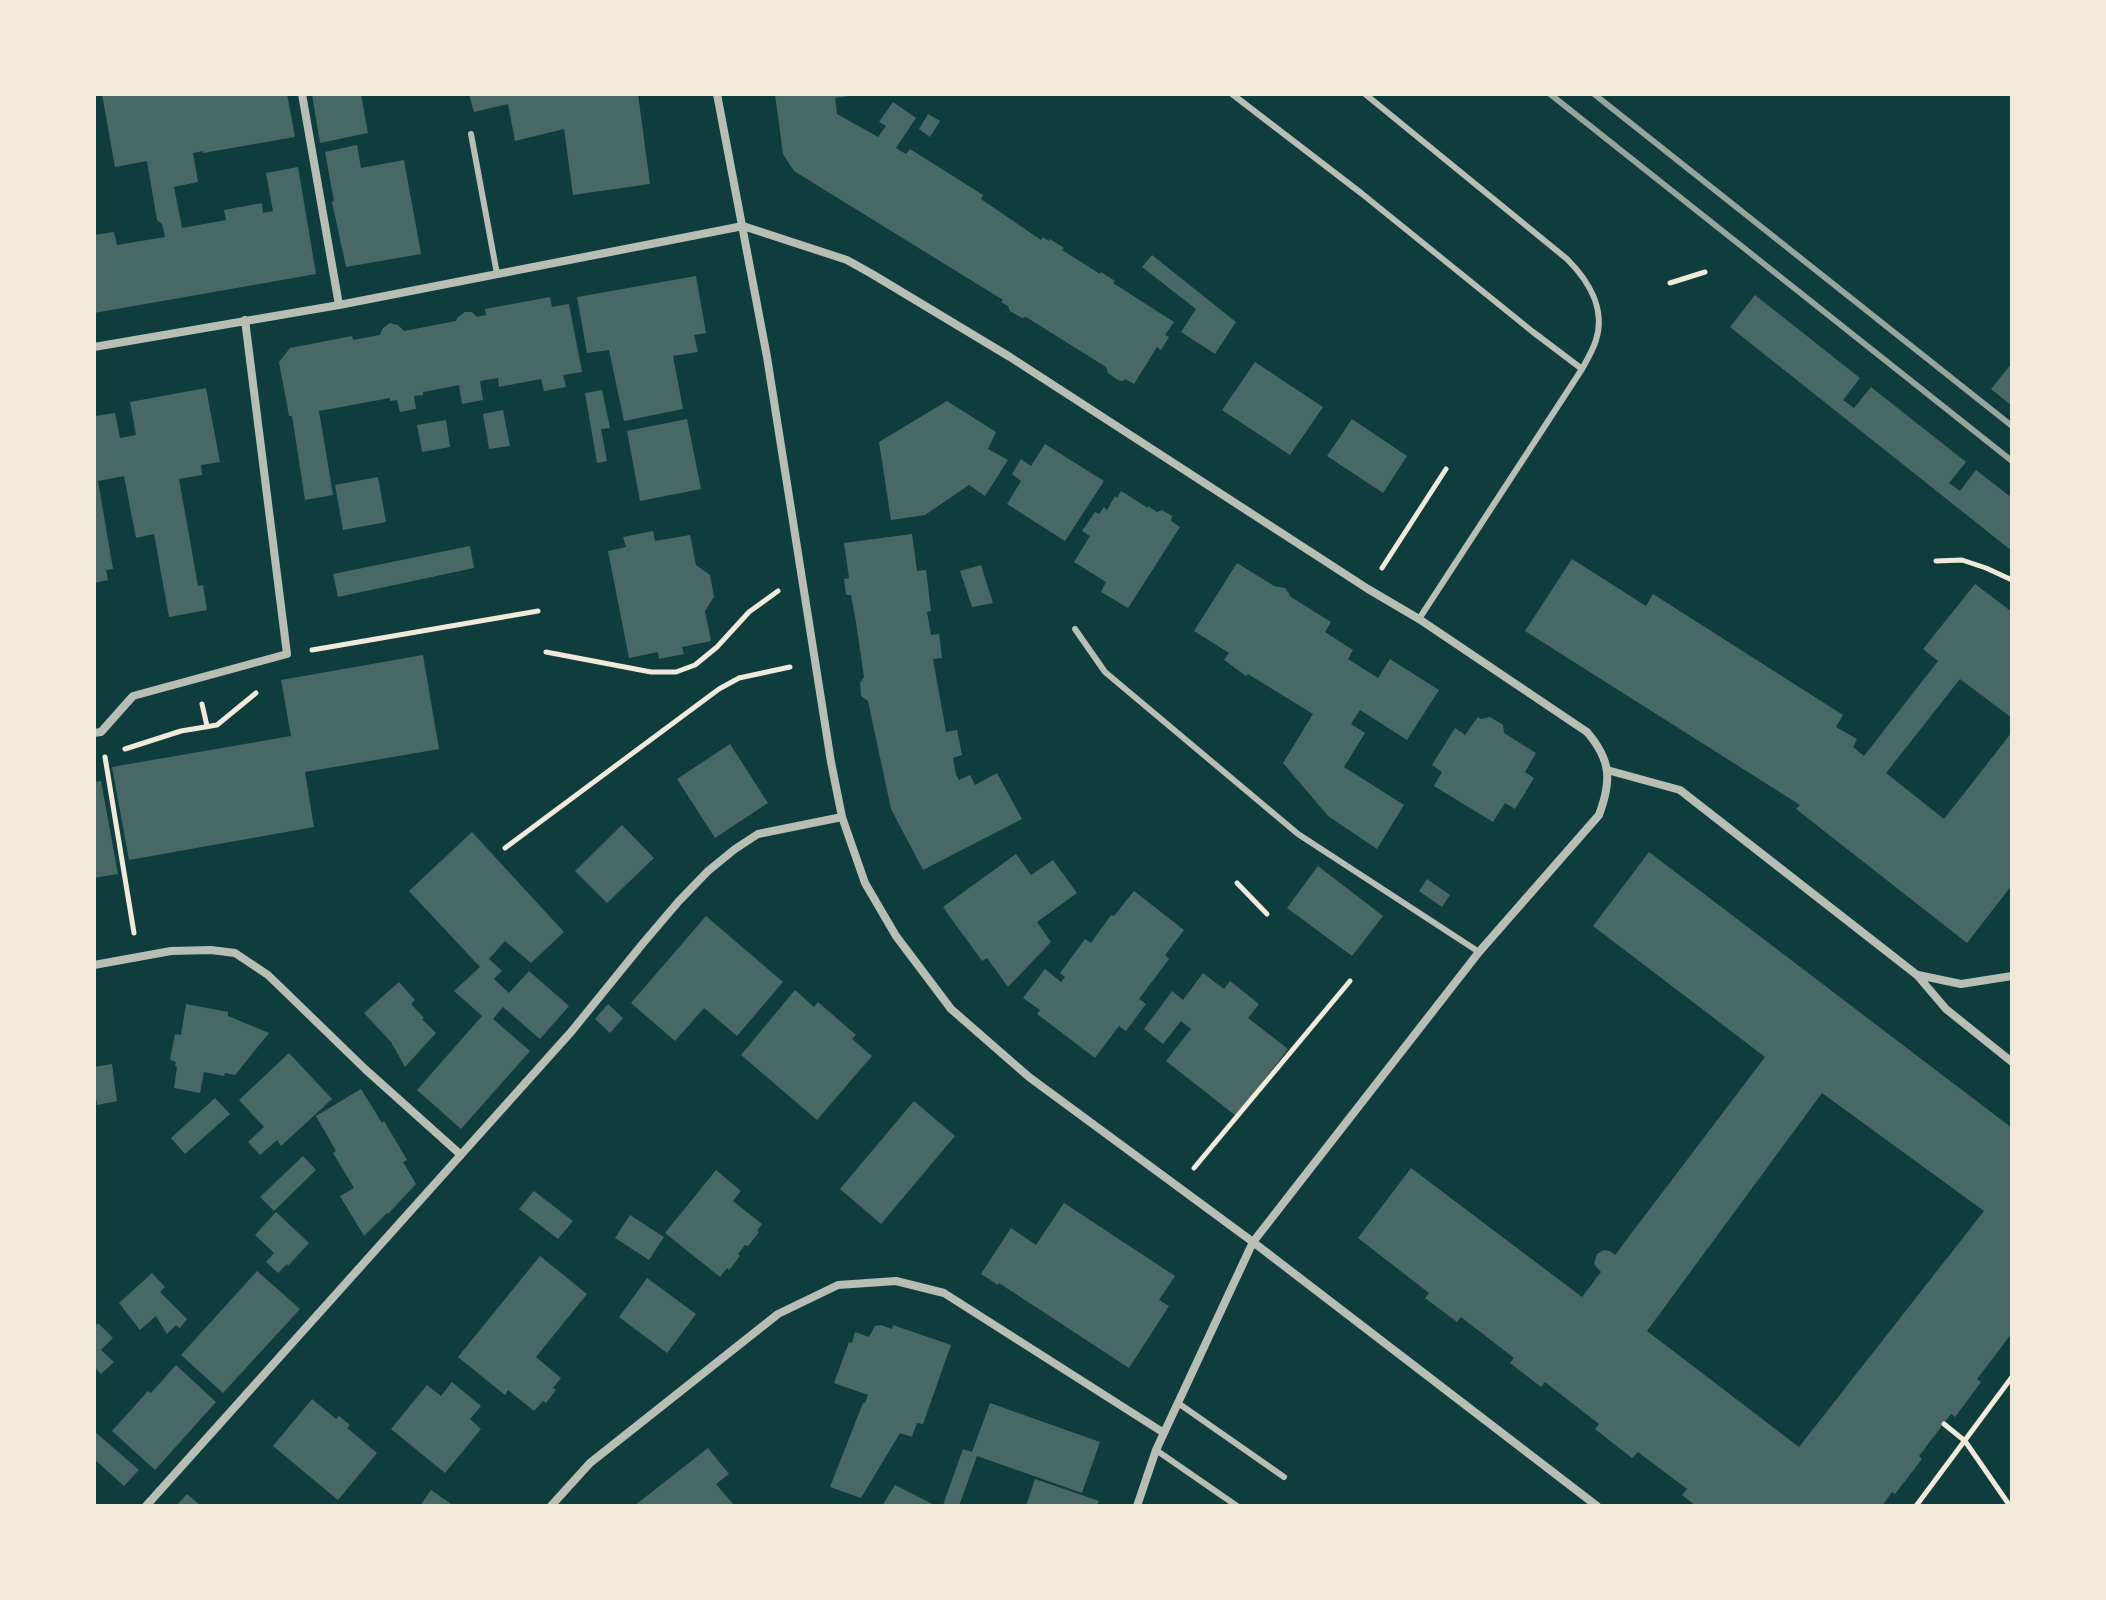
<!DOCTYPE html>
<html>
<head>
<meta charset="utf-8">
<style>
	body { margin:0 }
	#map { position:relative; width:2106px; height:1600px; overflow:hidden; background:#0f3d3e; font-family:"Work Sans",sans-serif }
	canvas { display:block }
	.frame { position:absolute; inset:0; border:96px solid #f1e9da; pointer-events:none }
</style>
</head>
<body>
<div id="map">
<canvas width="2106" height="1600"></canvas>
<div class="frame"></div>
</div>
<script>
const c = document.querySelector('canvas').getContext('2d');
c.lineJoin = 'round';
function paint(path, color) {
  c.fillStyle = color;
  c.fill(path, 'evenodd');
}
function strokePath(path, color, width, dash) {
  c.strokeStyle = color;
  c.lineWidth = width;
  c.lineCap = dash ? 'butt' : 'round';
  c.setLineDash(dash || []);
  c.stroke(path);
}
paint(new Path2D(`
	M102,94h185l8,43 -92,16v-2l-10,2 5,29 -24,5 8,41 44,-8 -2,-10 38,-7 1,10 10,-2 -7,-38 32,-6 18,107 -222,39v-78l20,-3 3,13 48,-8 -3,-13 -5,-4 -10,-59 -32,6z
	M312,94h49l7,39 -48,10z
	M469,94h100v2l14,-2h55l12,90 -77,11 -9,-66 -49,12 -7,-37 -34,8z
	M775,94h75v2l-15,2 2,16 41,23 8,-11 -7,-4 14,-20 23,16 -20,30 10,6 4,-5 73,46 -2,4 60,41 2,-3 6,4 1,-2 14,9 -2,2 38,24 1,-2 14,9 -2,2 61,39 -9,13 4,2 -8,13 -4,-3 -23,37 -9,-5 -2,2 -5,-1 -10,-7 -2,-6 -80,-50 -4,1 -12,-7 -2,-5 -7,-4 2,-2 -209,-129 -11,-17z
	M928,114l12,7 -10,16 -11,-8z
	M357,145l4,23 43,-8 17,94 -75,13 -14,-65 2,-1 -9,-49z
	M1152,255l84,67 -21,32 -34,-22 15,-23 -54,-42z
	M696,276l10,57 -12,2 4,17 -25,4 10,53 -59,12 -15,-71 -22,3 -10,-56z
	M1755,295l105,83 -17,22 11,8 17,-21 95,75 -17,21 11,8 16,-21 36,28v53l-282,-224z
	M550,297l2,10 17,-3 13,68 -19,3 3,12 -22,4 -3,-12 -42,8 -1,-9 -18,3 3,19 -21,4 -3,-19 -36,7v3l-9,1 2,13 -16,3 -3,-12 -7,1v-3l-71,13 14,84 -28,5 -13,-84h-3l-10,-54 11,-14 62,-12 1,4 27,-5 3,-7 7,-5 8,2 6,6 52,-10 1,-3 8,-6h7l5,5 9,-2 -1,-6z
	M1255,362l68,45 -33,48 -68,-45z
	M2012,363v43l-21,-17z
	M206,388l14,74 -19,3 1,10 -23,4 19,107 5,-1 4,25 -38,7 -15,-83 -18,4 -12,-62 -26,5 15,88 -7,1 2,10 -14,3v-167l21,-3 5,25 16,-3 -6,-33z
	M602,390l8,38 -9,1 6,32 -10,2 -12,-70z
	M947,401l49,31 -8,17 20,11 -23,36 -16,-11 -44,30 -34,5 -12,-78z
	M503,410l7,36 -21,3 -6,-35z
	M687,419l14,70 -61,12 -13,-70z
	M1352,419l55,37 -24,37 -56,-37z
	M446,420l4,27 -28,5 -5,-27z
	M1045,444l59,37 -39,60 -58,-37 14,-23 -9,-7 9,-15 10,7z
	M378,477l8,45 -43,8 -8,-45z
	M1121,491l27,17v-2l9,6 5,-2 10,6 -1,5 9,6 -52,81 -27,-16 5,-10 -32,-20 16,-26 -8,-5 13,-19 4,2 5,-7 3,3 8,-14 2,2z
	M653,531l2,10 35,-6 6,30 14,10 4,22 -9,14 6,30 -29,6 2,7 -25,5 -1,-7 -29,6 -21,-107 18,-4 -3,-10z
	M912,534l5,37 9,-1 5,41 -4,1 4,23 8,-1 3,24 -9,1 13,73 11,-2 5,25 -9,3 3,17 3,5 11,-5 5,10 22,-12 25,46 -99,51 -32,-61 -23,-108 -7,-5 -1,-13 4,-6 -8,-55 -5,-27h-5l-2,-16 5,-1 -5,-35z
	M470,546l4,22 -136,29 -5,-23z
	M1572,559l74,47 7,-12 190,121 -7,12 21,12 -4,8 11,9 74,-95 -15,-12 52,-65 37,28v106l-52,-39 -74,94 58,46 68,-87v136l-2,3 2,1v13l-45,58 -171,-134 4,-4 -275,-174z
	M1237,563l37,23 11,2 6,9 40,25 -6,10 28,18 -5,9 30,19 12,-19 49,31 -32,50 -47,-30 -9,14 14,9 -21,34 60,38 -27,44 -49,-33 -45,-53 30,-49 -65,-40 -2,2 -22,-16 5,-7 -35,-22z
	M981,565l12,38 -21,4 -12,-36z
	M423,655l16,94 -134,23 9,55 -185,33 -17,-93 179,-31 -10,-56z
	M1478,717l3,2 9,-2 13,8 1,8 32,20 -11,19 9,6 -19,31 -10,-6 -12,19 -59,-36 8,-14 -10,-7 23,-37 10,7z
	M730,744l38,59 -53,35 -38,-59z
	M101,781l17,93 -24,4v-96z
	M622,825l32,33 -47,45 -32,-32z
	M472,832l92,100 -33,31 -26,-22 -16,18 13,12 -8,8 15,14 20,-22 40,35 -29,33 -37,-32 -10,12 37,32 -69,78 -44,-39 65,-74 -28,-25 26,-24 -71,-76z
	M1649,852l363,276v205l-35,46 4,3 -26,35 -4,-3 -32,42 3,3 -27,35 -3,-2 -10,14h-186l-14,-11 5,-6 -49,-37 -6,6 -37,-29 4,-5 -54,-42 -4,5 -31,-24 4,-5 -53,-41 -4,5 -32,-24 4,-5 -71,-55 53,-70 171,129 19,-25 -7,-8 3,-10 7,-4 6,1 5,4 150,-198 -172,-131zM1822,1093l162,118 -185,236 -152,-116z
	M1016,854l15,21 22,-15 24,33 -40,29 14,20 -43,45 -21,-29 -5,3 -39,-54z
	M1318,866l65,50 -31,40 -65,-48z
	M1427,879l23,16 -8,12 -23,-16z
	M1134,891l50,39 -19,25 4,4 -30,40 7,5 -20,27 -7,-5 -24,32 -58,-44 3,-4 -17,-12 22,-29 16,13 4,-5 -5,-4 25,-34 6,4 20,-28 3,1z
	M706,916l77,66 -46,54 -33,-28 -29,33 -44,-38z
	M1203,973l21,16 6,-8 29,23 -11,14 40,31 -52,67 -70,-55 25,-32 -10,-8 -18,23 -19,-15 28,-38 11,9z
	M399,982l16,18 -4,4 13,14 -2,1 14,14 -31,34 -14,-25 -27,-29z
	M795,990l19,17 4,-5 38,33 -4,4 20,17 -55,64 -76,-65z
	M186,1004l42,8v4l41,17 -34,42 -10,-2 -1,3 -20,-4 -4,21 -26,-5 3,-21 -2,-1 1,-4 -6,-2 5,-26 6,1z
	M608,1004l15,14 -13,15 -15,-14z
	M289,1053l43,46 -51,47 -4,-6 -17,15 -12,-13 16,-15 -25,-27z
	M112,1064l5,37 -20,4 -3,-19v-19z
	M361,1089l21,34 2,-2 23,39 -4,2 13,22 -28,30 -1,-1 -23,23 -24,-40 14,-8 -21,-35 3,-2 -20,-35z
	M215,1098l15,16 -45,40 -14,-16z
	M914,1101l41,35 -74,88 -41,-35z
	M303,1156l13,14 -42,41 -14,-14z
	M716,1170l25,21 -8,10 29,23 -5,7 2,1 -11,14 -3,-1 -7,9 2,2 -11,14 -2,-2 -7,9 -55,-44z
	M534,1191l39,30 -15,18 -39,-30z
	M1064,1203l111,73 -16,24 10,6 -40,62 -130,-85 -1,2 -17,-11 30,-46 25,17z
	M276,1212l33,31 -21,23 -1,-2 -9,9 -12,-11 8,-9 -19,-18z
	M630,1215l34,22 -15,23 -34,-22z
	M540,1256l47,38 -51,63 25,21 -8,10 3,2 -10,13 -3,-2 -9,10 -26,-21 -3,5 -47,-38z
	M257,1271l43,38 -77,84 -42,-38z
	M152,1273l13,14 -5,5 27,27 -7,9 -4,-3 -9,9 -11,-18 -16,14 -21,-27z
	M647,1278l49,36 -29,39 -48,-36z
	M98,1323l15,15 -12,12 13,12 -13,12 -7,-7v-40z
	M881,1325l11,4 1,-4 58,20 -28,79 -6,-1 -5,14 -12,-4 -39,65 -31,-11 33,-84h2l3,-8 -34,-12 15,-41 3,1 3,-11 14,5 6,-11z
	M176,1365l40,37 -61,68 -43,-39 36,-40 3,2z
	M452,1382l29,24 -11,13 11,10 -36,44 -54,-44 36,-44 14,11z
	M312,1399l24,20 3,-3 11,9 -3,3 30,25 -39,47 -65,-54z
	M990,1403l110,39 -18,51 -105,-37 -18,50 -16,-1 20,-56 9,3z
	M94,1431l45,39 -15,16 -30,-27z
	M708,1448l21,26 -13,10 18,21 -2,1h-98z
	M1035,1479l64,22 -2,5h-71z
	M895,1485l6,3 35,18h-54z
	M431,1490l23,16h-34z
	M187,1494l14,12h-25z`), '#486865');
strokePath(new Path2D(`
	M1670,283l35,-11
	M1936,561l26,-1 24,8 26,12
	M1382,568l64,-99
	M312,650l226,-39
	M546,652l105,20h25l19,-7 22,-18 32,-35 29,-21
	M202,704l5,22
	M125,749l56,-18 36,-6 39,-32
	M105,757l29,176
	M505,848l214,-159 20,-11 51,-11
	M1237,883l30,31
	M1194,1168l156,-187
	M1944,1424l21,17 45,65
	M1916,1506l96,-129`), '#f1e9da', 5);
strokePath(new Path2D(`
	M1232,94l129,99 172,139 49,37
	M1365,94l202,165c21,21 39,50 29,81 -3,10 -9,20 -14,29l-163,250
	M471,134l26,140
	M1075,629l30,43 193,162 181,118
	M1178,1403l106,74
	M1156,1450l81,56`), '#b8beb3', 6);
strokePath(new Path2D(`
	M302,94l37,211
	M717,94l50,263 64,405 11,55 23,66 31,53 55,73 78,68 224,165 344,264
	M94,347l245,-42 404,-79 104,34 25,14 138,83 358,232 51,30 168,113c24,28 25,48 12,83l-120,137 -226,290 -97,208 -19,56
	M94,733l7,-1 32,-36 154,-42 -42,-334
	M1607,770l73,20 237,185 29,34 66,53
	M94,965l77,-14 40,-1 24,3 33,22 97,94 96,86
	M1918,975l43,9 51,-8
	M146,1506l425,-474 73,-90 35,-41 29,-30 27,-22 23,-15 84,-17
	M551,1506l39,-43 188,-149 60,-29 58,-4 48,12 220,140`), '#b8beb3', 8);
strokePath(new Path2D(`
	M1550,94l462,367
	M1594,94l418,332`), '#97a49c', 6);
</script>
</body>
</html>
